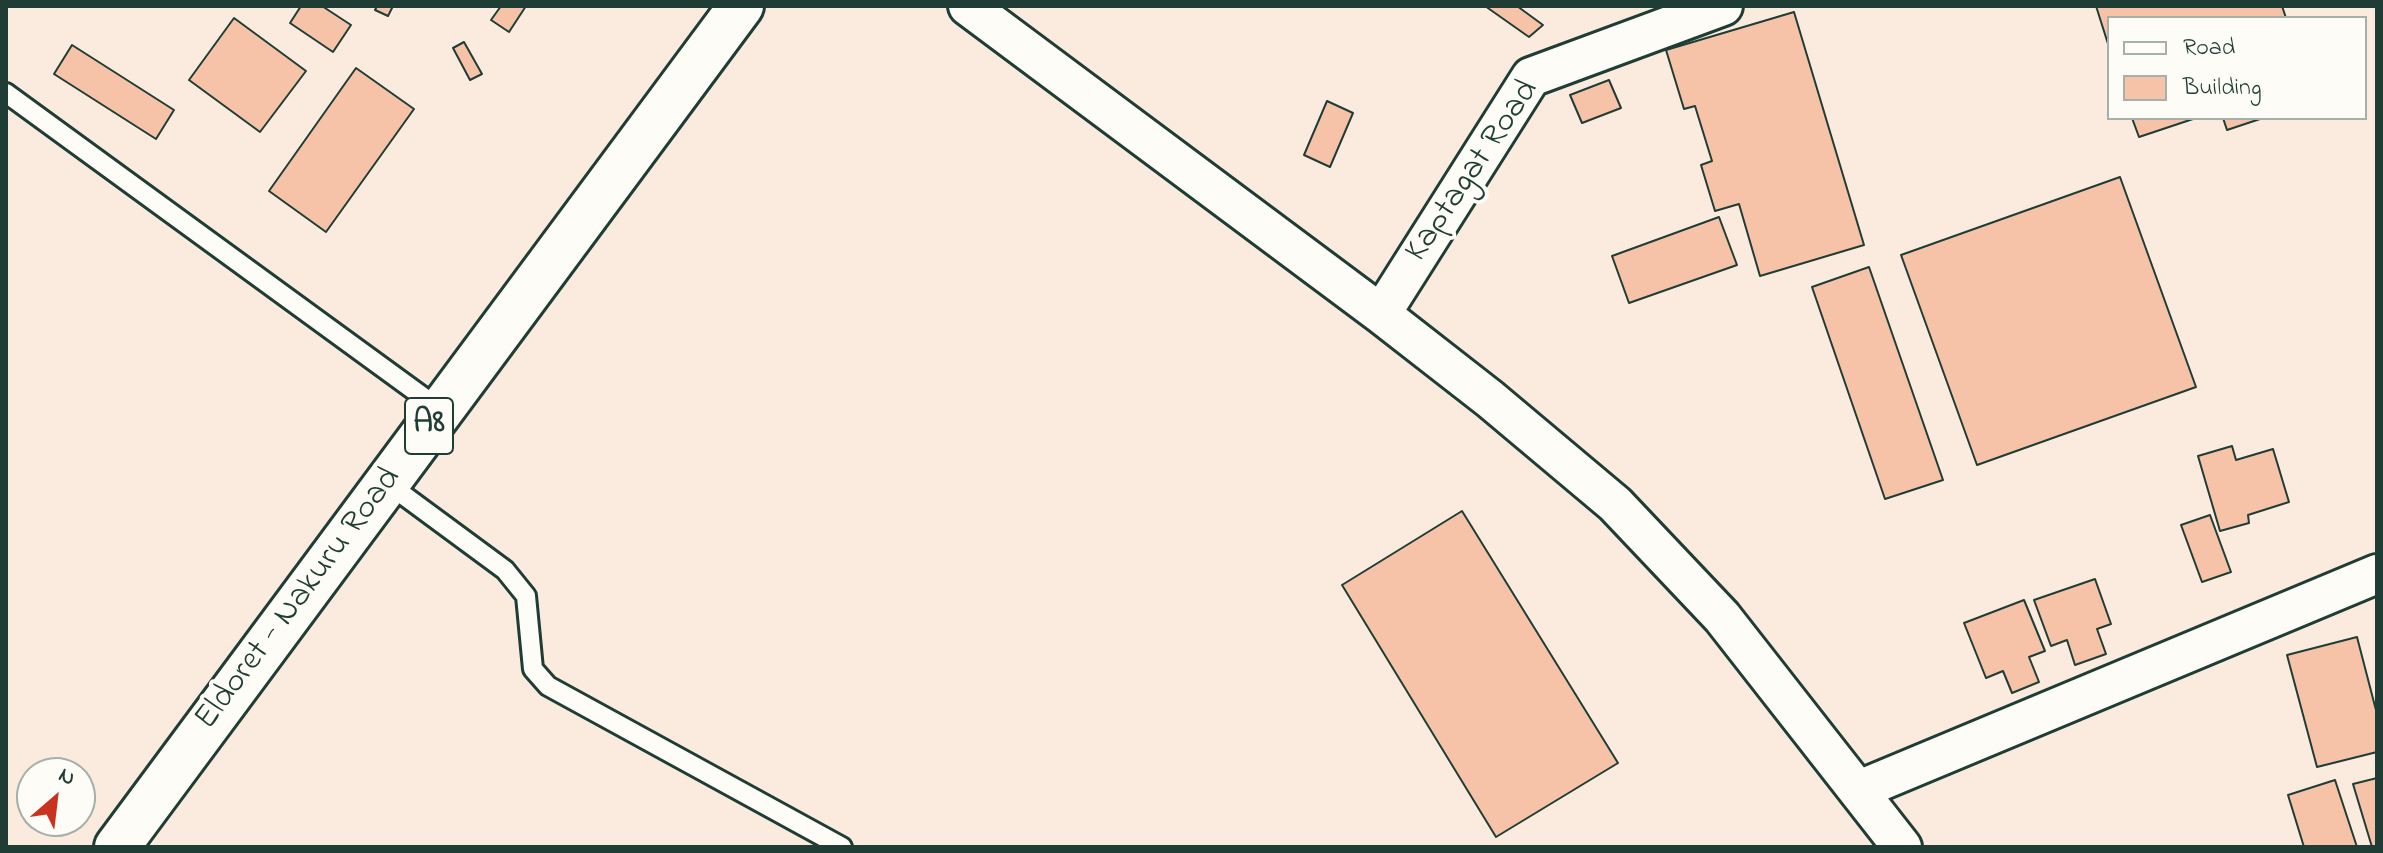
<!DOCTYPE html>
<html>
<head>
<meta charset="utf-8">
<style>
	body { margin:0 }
	#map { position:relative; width:2383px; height:853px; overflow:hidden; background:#fbebdf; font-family:"Indie Flower",sans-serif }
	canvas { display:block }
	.frame { position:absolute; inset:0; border:8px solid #1f3d34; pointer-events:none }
	.legend { position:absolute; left:2107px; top:16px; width:260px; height:104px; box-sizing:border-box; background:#fdfcf7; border:2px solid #a4b0a9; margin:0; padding:10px 14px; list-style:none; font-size:24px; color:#1f3d34 }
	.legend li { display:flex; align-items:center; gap:16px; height:40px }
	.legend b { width:40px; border:2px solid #a4b0a9 }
	.north { position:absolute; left:16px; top:757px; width:80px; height:80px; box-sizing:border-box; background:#fdfcf7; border:2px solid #a4b0a9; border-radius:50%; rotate:28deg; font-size:22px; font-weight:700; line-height:32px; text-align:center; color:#1f3d34 }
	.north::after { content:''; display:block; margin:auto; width:28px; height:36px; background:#c8321e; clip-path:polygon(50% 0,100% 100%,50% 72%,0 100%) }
</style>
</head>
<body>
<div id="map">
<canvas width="2383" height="853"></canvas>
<div class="frame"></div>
<ul class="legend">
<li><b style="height:10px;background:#fdfcf7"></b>Road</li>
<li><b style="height:22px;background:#f7c3a8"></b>Building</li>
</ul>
<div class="north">N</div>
</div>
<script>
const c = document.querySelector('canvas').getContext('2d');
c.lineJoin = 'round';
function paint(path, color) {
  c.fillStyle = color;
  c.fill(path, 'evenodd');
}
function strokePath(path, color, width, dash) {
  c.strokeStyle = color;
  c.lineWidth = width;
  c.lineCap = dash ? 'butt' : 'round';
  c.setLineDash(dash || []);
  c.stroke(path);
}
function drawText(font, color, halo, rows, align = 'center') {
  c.font = font + ' "Indie Flower",sans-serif';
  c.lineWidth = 8;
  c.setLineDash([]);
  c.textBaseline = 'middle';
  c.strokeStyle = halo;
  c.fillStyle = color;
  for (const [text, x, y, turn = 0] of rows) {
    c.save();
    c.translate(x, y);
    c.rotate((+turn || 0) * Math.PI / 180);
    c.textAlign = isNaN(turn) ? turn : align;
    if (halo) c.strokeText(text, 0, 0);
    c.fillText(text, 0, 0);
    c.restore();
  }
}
const building = new Path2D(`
	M301,6h21l29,19 -18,27 -43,-29z
	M377,6h16l-5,10 -13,-6z
	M501,6h25l-17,26 -18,-12z
	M1485,6h32l26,19 -14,12z
	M2096,6h186l4,12h-177v29z
	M1794,12l70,233 -104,31 -21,-72 -24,7 -14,-46 11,-4 -17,-55 -11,3 -18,-59z
	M234,18l72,53 -46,61 -71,-52z
	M464,42l18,32 -12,6 -17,-32z
	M72,45l102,65 -18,29 -102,-65z
	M356,68l58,41 -88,123 -57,-41z
	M1609,80l12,28 -39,15 -12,-28z
	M1327,101l26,12 -23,54 -26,-12z
	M2132,118h64l-57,19z
	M2223,118h40l-36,12z
	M2120,177l76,210 -219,78 -76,-210z
	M1719,217l18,48 -108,38 -17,-47z
	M1869,267l74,213 -58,19 -73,-212z
	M2232,446l4,14 37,-11 16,53 -41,13 1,8 -29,8 -22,-75z
	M1462,511l156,252 -122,74 -154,-252z
	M2210,515l21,57 -29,10 -21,-57z
	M2095,579l16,45 -14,5 9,25 -31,11 -8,-25 -16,6 -17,-46z
	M2024,600l21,51 -16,6 10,25 -27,11 -9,-22 -17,7 -22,-55z
	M2357,637l20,77v38l-60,15 -30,-112z
	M2377,778v69h-5l-19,-63z
	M2335,780l22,67h-53l-16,-52z`);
paint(building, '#f7c3a8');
strokePath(building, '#1f3d34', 2);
const lane = new Path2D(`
	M6,93l435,317
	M387,483l118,87 21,26 7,73 15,17 294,161`);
const street = new Path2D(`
	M968,6l413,308 109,85 125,105 107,113 180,230
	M1381,314l150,-237 192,-71
	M1859,790l518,-216`);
const highway = new Path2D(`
	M117,847l624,-841`);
strokePath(lane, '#1f3d34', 24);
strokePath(street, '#1f3d34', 44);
strokePath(highway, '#1f3d34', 50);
strokePath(lane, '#fdfcf7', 18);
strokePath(street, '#fdfcf7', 38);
strokePath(highway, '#fdfcf7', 44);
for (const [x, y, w] of [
	[429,426,48]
]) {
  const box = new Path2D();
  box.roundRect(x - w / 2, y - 28, w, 56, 6);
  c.fillStyle = '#fdfcf7';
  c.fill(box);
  strokePath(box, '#1f3d34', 2);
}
drawText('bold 32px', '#1f3d34', null, [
	["A8",429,426]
]);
drawText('34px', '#1f3d34', '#fdfcf7', [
	["Kaptagat Road",1474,172,-56],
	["Eldoret - Nakuru Road",300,600,-53]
]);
</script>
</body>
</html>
